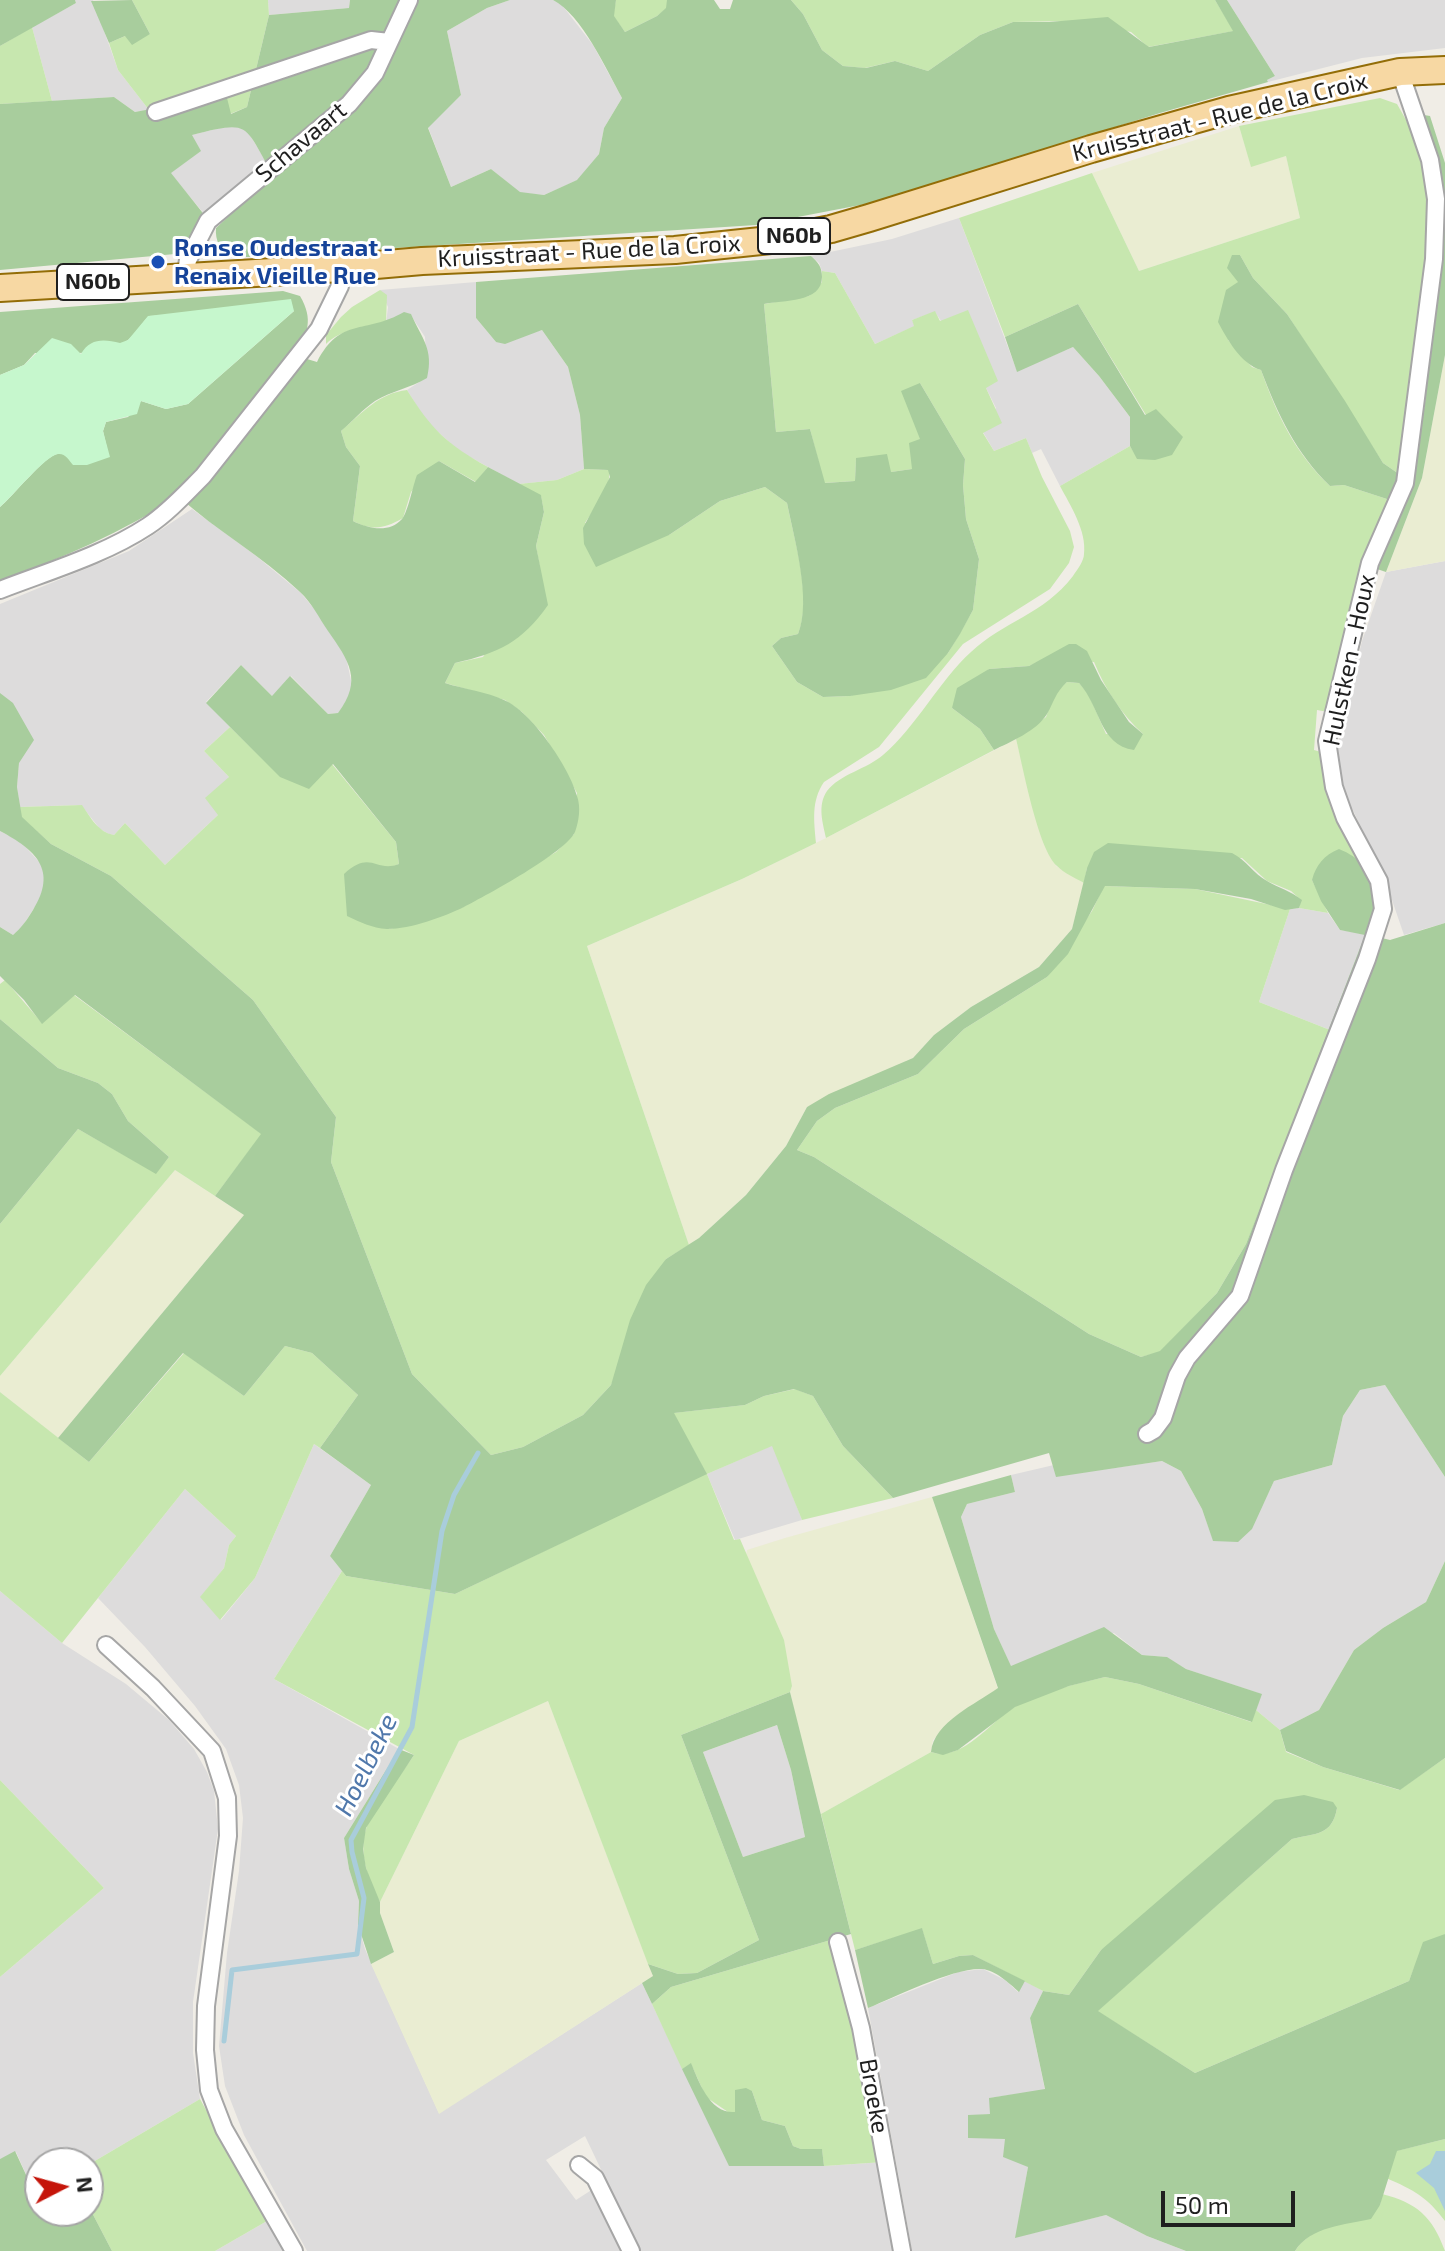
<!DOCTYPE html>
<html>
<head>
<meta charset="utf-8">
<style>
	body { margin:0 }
	#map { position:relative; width:1445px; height:2251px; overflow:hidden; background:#f0ede6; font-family:"Exo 2",sans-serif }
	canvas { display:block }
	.north { position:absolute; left:24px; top:2147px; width:80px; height:80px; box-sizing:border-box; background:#fff; border:2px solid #a5a5a5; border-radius:50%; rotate:84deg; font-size:22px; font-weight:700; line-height:32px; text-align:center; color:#1f1f1f }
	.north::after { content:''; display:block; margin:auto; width:28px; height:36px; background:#c5150a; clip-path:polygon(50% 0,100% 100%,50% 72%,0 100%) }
	.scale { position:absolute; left:1161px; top:2191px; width:134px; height:36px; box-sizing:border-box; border:4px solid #1f1f1f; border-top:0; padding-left:10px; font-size:24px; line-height:28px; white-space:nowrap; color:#1f1f1f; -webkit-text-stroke:6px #fff; paint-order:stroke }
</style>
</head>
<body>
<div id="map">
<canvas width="1445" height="2251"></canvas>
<div class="north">N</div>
<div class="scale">50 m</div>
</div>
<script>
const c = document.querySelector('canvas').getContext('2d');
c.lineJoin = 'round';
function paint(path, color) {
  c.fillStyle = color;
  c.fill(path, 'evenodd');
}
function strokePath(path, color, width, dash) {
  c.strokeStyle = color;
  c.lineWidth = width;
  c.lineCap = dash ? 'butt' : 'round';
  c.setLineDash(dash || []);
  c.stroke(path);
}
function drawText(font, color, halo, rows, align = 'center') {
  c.font = font + ' "Exo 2",sans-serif';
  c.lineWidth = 6;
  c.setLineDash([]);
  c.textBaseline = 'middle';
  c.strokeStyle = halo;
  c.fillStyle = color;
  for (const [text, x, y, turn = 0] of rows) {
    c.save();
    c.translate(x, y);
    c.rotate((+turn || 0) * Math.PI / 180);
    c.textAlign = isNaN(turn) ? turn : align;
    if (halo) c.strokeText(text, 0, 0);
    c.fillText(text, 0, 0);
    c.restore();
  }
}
paint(new Path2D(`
	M75,0h18l25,70 31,40 -14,2 -21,-15 -62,4 -20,-74 44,-24z
	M268,0h82l-1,8 -80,7z
	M510,0h43l9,5 31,40 29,53 -18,30 -5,26 -21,26 -34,15 -24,-2 -29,-24 -40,18 -23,-60 33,-32 -14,-64 40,-23z
	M1227,0h218v48l-83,10 -94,24 -1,-2 8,-4z
	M232,125l15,5 21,35 -62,51 -36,-43 30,-22 -9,-16z
	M959,218l58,153 56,-24 26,29 31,41v29l-70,40 -19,-37 -9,4 -6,-15 -32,13 -11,-19 13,-24 -10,-20 -51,-76 -23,8 3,6 -40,18 -40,-71 -13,-2 -3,-8 -8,-7 81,-17z
	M476,282v36l20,24 46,-12 26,37 12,48 4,54 -27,11 -38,4 -60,-33 -33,-30 -19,-31 20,-13 -2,-40 -15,-23 -6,-1 -18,10 2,-16 -8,-17z
	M192,509l63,46 46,38 19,23 26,41 6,28 -4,15 -10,13 -10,1 -37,-38 -18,21 -32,-32 -35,37 24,25 -26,24 25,26 -10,37 -54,51 -40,-42 -11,12 -5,-1 -9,-5 -19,-24 -61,2 -3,-20 2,-25 -19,-69v-89l129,-53z
	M1445,561v362l-41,12 -23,-67 -38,-78 -7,-40 26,-109 24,-69z
	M0,831l21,11 22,24 2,18 -5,15 -18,28 -9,8 -13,-8z
	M1299,908l29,5 12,17 26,4 -36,96 -71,-28 31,-93z
	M1385,1385l60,92v84l-19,41 -43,26 -29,22 -35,60 -39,20 -24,-20 5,-16 -75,-25 -20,-12 -24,-2 -28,-22 -103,34 -17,-38 -33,-112 6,-13 48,-12 -4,-17 43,-10 3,11 105,-15 19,10 21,38 11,31 51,-38 10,-21 58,-16 11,-49 17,-26z
	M314,1444l57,41 -41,71 12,15 -68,108 125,70 -55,89 5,31 10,32 -1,24 7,24 74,164 203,-130 87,182 95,1 60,-4 16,89h-260l-55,-115 -39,24 30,40 17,-11 28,62h-314l-63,-116 -19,-49 -6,-40 8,-93 12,-82 4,-53 -4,-33 -13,-36 -31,-43 -50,-59 -47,-49 87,-109 51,47 -7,9 -5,23 -23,29 20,23 34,-42z
	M773,1445l29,75 -67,20 -28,-66z
	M0,1591l62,52 64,41 43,36 25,29 13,23 7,19 4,38 -25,173v51l7,46 -112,66 -48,-2v24l-7,3 -17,-38 -16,7v-182l104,-89 -104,-108z
	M777,1725l14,45 14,67 -62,20 -40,-105z
	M983,1969l22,11 13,12 7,-11 18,10 -13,27 15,72 -55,8v16l-22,2 38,23 22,28 -12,70 90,-22 41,21 39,15h-274l-44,-243 90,-36z
	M267,2221l17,30h-69z`), '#dddcdc');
paint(new Path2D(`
	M1239,126l12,40 35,-10 14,62 -161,53 -47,-98z
	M1445,355v206l-59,11 36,-94z
	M1016,739l20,79 20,48 28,17 -12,46 -33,38 -68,40 -37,28 -21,23 -106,49 -21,39 -40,49 -47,43 -10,7 -102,-299 155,-67 84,-41z
	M175,1170l69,45 -186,223 -58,-46v-16z
	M932,1497l66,192 -42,27 -23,24 -2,12 -110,62 -28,-108 -3,-14 2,-6 -29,-93 -17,-38 1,-5 38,-12z
	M548,1701l105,275 -214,138 -68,-150 23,-12 -14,-39v-11l79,-161z`), '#eaedd2');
paint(new Path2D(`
	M132,0h136l1,15 -22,92 -17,7 -81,-4 -31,-40 -9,-27 16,-7 25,-2z
	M616,0h51v8l-10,8 -32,16 -12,-16z
	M791,0h424l19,31 -86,16 -17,-15 -59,-11 -59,1 -33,13 -52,36 -33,-10 -30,7 -22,-2 -21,-16 -19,-36z
	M32,27l20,74 -52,3v-58z
	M1380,98l17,6 21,37 7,34 5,60 -31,239 -16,-11 -96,-149 -34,-36 -13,-23 -2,27 -10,58 24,27 9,3c16,45 34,83 69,116l14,-1 46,15c-33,67 -45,140 -62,212l-11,-2 -3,40 7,2 42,112 -51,16 16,33 -29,-5 2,-8 -10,-9 -24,-10 -25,-23 -155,10 -3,15c-9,-5 -20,-10 -27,-17 -19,-17 -34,-99 -41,-127l30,-22 9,-25 12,-10 12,1 9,10 18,41h37c-21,-19 -38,-45 -49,-72l-50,-3 -15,7 -40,3 -37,39 28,21 14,21 -168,88c-3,-15 -9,-32 1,-47 13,-17 40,-22 56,-36 34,-29 56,-74 88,-103 33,-31 72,-37 102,-76 4,-6 11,-15 11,-22 3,-23 -14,-49 -24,-68l70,-40 8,13 8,-44 -68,-111 -73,33 -46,-119 133,-45 47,98 161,-53 -14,-62 -35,11 -12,-41z
	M822,271l13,2 40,71 39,-18 -2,-6 23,-9 5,10 28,-11 30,71 -12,7 16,35 -19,10 11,18 32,-13 16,39 28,54 4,16 -5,16 -19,26 -87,55 -84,103 -55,35c-13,19 -10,39 -8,61l-74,36 -155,67 102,299 -23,14 -55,126 -28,30 -60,32 -32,8 -79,-81 -81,-212 5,-45 -83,-117 -142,-124 -60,-32 -30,-27 -1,-10 62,-2c9,13 16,27 32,30l11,-12 40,42 53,-50 -13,-17 24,-21 -25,-26 26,-24 50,49 38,1 14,-13 64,78 3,22 -8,3 -2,62 27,-6 47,-16 93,-55 18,-18 3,-41 -33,-58 -22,-23 -17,-12 -60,-17 10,-20 28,-6 57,-89 -4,-22 8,-34 -3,-16 -22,-12 38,-4 27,-11 25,1c3,17 -15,39 -24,53l84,12 51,-34 45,-14 22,16c7,36 26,96 11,131l-17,4 -9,8 25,36 26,15 27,-1 98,-43 12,-20 13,-23 6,-51 -13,-40 -3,-34 2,-26 -45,-76v57l-8,29 -21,3 -35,-13 -1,22 -31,2 -14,-54 -34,3 -12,-128 45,-8 13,-14z
	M380,290l7,5 -1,28c-20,4 -45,6 -60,21v-9l15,-18 11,-10z
	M407,390c24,39 41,55 81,77l-12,15 -37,-21 -28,31 -8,26c-19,11 -31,13 -50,3l7,-55 -14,-19 -5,-16c21,-18 38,-38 66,-41z
	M1104,886l91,3 95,20 -31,93 71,28 -84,214 -29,49 -57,59 -19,5 -52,-23 -275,-177 -17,-7 20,-29 18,-13 83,-34 46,-45 83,-52 45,-66z
	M5,980l37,43 32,-28 188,139 -47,62 -40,-26 -175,206v-152l78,-95 78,44 13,-16 -41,-36 -16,-27 -14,-11 -40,-15 -58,-49v-35z
	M285,1346l27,7 46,42 -38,53 -6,-4 -59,134 -35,42 -20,-23 24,-29 5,-23 7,-9 -51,-47 -123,154 -62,-52v-199l89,70 95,-109 60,43z
	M795,1389l18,7 30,50 50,52 -91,22 -30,-74 -65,28 27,66 6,-1 44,101 8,46 -2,6 -109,43 78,205 -62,33 -19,1 -30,-10 -100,-263 -89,40 -79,161c-11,-20 -22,-49 -14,-73 4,-16 37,-57 48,-74l-140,-76 68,-108 4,5 109,18 251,-121 -33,-60 72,-8 19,-9z
	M1105,1677l34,7 112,38 5,-12 24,20 6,22 37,15 76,23 46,-32v176l-31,34 -5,13 -214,92 -98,-62 195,-172c24,-6 40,-3 45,-31l-236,142 -32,45 -26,-4 -70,-36 -14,1 -26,8 -11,-35 -67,21 -34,-136 110,-62c33,10 59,-31 85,-46 26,-14 59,-22 89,-29z
	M0,1780l104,108 -104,89z
	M834,1939l50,223 -60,4 -2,-16 -21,-1 -8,-3 -8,-20 -23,-6 -10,-29 -16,21h-8l-22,-15 -15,-33 -9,5 -30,-65 19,-17z
	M200,2099l67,122 -52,30h-103l-24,-46v-40z
	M1445,2139v82c-18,-24 -31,-31 -59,-43l10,-27z
	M1382,2194c35,9 50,22 63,57h-150c16,-25 58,-35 85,-46z`), '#c7e7af');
paint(new Path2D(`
	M0,0h75l1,3 -76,43z
	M132,0l18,34 -18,11 -7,-9 -16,7 -18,-42z
	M350,0h160l-23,8 -40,23 14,64 -33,33 23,59 40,-18 29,23 24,3 33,-15 22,-26 5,-26 18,-30c-16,-29 -40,-83 -69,-98h63l-2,16 11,16 32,-16 9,-8 1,-8h47l6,9h10l3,-9h58l12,14 19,36 21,16 23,2 29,-7 33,10 52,-36 33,-13h36l59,-5 41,30 84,-16 -18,-31h12l48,76 -8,4 1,2 -108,31 -284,89 -120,23 -501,32h-24c-11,-7 -16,-16 -15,-29l57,-53c-30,-51 -21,-55 -81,-40l9,16 -30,22 35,44 -31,37 -175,16v-166l114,-7 21,15 79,-15 13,1 4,16 16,-7 22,-92 80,-7z
	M1418,114l12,2 15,47v192l-23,123 -36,94 -9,-3 36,-93 12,-73 19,-184 -3,-28z
	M1232,255h8l13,23 34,36 58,87 38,62 16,11 2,4 -11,22 -46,-15 -14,1c-34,-33 -52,-71 -69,-116 -20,-6 -34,-31 -43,-48l8,-32 12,-8 -11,-14z
	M811,256c7,6 11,11 11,21 0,26 -39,23 -58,27l12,128 34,-3 15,54 30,-2 1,-23 31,-4 4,18 21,-3 -3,-26 11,-4 -19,-48 19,-8 45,76 -2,26 3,34 13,40 -6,51 -13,24 -12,19 -22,25 -35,12 -41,6 -27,1 -26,-15 -25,-36 9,-8 17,-4c14,-34 -4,-96 -11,-131l-22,-16 -45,14 -51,34 -73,32 -12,-23 -1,-16 27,-51 -2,-7 -24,-1 -4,-54 -12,-48 -26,-37 -37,14 -9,-2 -20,-24v-36z
	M283,291l17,5c14,24 7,36 -3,60l20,6c24,-46 47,-27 87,-50l7,2c11,25 23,35 16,64 -17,10 -35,13 -52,23 -12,8 -22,20 -34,30l5,16 14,19 -7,55c14,7 36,13 49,-2 6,-7 11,-34 15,-44l22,-14 36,21 13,-15 53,28 3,17 -8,34 12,59c-26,37 -49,48 -93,58l-10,20c19,6 42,9 59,17 27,11 66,68 73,96 4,11 2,25 -2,36 -10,21 -88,63 -111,75 -21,10 -53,22 -77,22 -15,-1 -27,-7 -40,-13l-3,-42c27,-25 31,-1 55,-10l-3,-22 -63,-78 -24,25 -29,-12 -74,-74 35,-38 31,31 18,-20 38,38 10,-1c25,-33 11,-52 -10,-82 -9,-13 -16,-28 -28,-39 -38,-36 -83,-61 -121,-95 -57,34 -116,62 -179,83v-73c12,-10 46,-52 57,-53 12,-1 38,3 52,3l-6,-26 3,-9 22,-5 13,-16 25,8 22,-5 106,-93 -145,5c-7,7 -13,18 -21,24 -22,16 -68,14 -93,13l-11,12 -24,10v-63z
	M1078,304l67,111 11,-6 27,28 -11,18 -17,5 -18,-1 -7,-13v-29l-31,-41 -26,-29 -56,25 -12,-35z
	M1069,644h7l11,7 14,29 28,42 14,12 -9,16c-35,-5 -33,-43 -55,-67l-12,-1c-12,11 -13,20 -20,32 -10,17 -37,28 -53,36l-14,-21 -28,-21 5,-20 32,-19 40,-3z
	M0,693l13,10 21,37 -15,23 -2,24 5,30 29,27 60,32 142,124 83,117 -5,45 81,212 79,81 32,-8 60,-32 28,-30 19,-65 16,-35 20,-26 33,-21 47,-43 40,-49 21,-39 22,-13 84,-36 21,-23 37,-28 68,-40 33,-38 15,-61 7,-16 14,-9 124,10c14,7 22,21 35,28 12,7 24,10 35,19l-3,8 -14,2 -34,-11 -56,-10 -90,-3 -37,68 -21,23 -83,52 -46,45 -83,34 -18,13 -20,29 17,7 275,177 52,23 19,-6 57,-58 29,-49 119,-309 -25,-5 -19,-29 -9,-21c4,-15 12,-25 27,-31 42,17 36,49 35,87l16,4 55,-17v554l-60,-92 -25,5 -17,26 -11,49 -58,16 -22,48 -14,13 -25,-1 -11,-32 -21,-38 -19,-10 -106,16 -7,-24 -156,45 -50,-52 -30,-50 -19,-7 -30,7 -19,9 -71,8 33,61 -252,120 -109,-18 -16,-20 41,-71 -51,-37 38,-53 -46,-42 -27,-7 -41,50 -61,-43 -94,109 -31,-24 186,-223 -29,-19 46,-62 -186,-139 -33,29 -18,-24 -24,-24v-49l13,8c9,-8 14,-15 20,-25 25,-40 3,-60 -33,-79z
	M0,1019l58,49 40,15 14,11 16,27 41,36 -13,17 -78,-45 -78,95z
	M1011,1475l4,17 -48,12 -6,13 33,112 17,37 93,-39 38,28 25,2 19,12 76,25 -10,28 -113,-38 -34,-7 -36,9 -54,21 -57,43 -15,5 -12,-3c3,-30 45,-48 67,-64l-66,-191z
	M1445,1561v197l-45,32 -77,-23 -37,-16 -6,-21 39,-20 35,-60 29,-22 43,-26z
	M790,1692l61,242 -180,53 -19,17 -10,-21 11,-7 -5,-12 30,10 19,-1 62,-33 -78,-205zM777,1725l14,45 14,67 -62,20 -40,-105z
	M399,1749l15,6 -48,73 -3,21 3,19 14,34v11l14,39 -23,12 -13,-39 1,-24 -10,-32 -5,-31z
	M1304,1795l29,7 4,6c-5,28 -21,25 -45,31l-194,172 97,62 214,-92 14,-39 22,-8v205l-48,12 -17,54 -9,14c-26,6 -60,7 -76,32h-109l-39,-15 -41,-21 -91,23 13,-71 -25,-10 2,-18 -37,-1v-23l22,-1 -1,-16 56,-9 -15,-71 13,-27 26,4 32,-45 174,-150z
	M922,1928l11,36 26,-8 14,-1 52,26 -6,11c-10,-9 -24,-22 -37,-23 -27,-2 -87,28 -114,39l-13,-58z
	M691,2063c8,19 19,51 44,49v-22l11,-2 6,3 10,29 23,6 8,20 8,3h21l2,17h-95l-47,-97z
	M15,2151l18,39 7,-3v24h48v-6l24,46h-112v-92z`), '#a8cd9d');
paint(new Path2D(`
	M291,299l3,12 -106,93 -22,5 -25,-8 -4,13 -31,8 -3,9 7,26 -23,8h-14c-4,-5 -8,-12 -15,-11 -12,1 -46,43 -58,53v-132l24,-10 28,-27 19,6 10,10c9,-16 23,-15 39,-11l8,-3 20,-24z`), '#c6f7cd');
paint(new Path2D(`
	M1436,2151h9v60l-11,-23 -18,-15 14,-9z`), '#a9cddb');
strokePath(new Path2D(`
	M224,2041l8,-71 125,-16 7,-56 -12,-46 -1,-12 61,-113 30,-196 12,-36 24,-42`), '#a9cddb', 5);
const street = new Path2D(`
	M156,112l215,-72 18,2
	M185,277l3,-17 20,-39 141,-117 26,-31 34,-73
	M0,590c49,-19 104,-35 148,-64 21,-14 38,-33 55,-50l116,-147 21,-43 1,-18
	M1147,1434l7,-4 9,-12 14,-42 10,-18 53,-62 44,-126 83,-211 16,-50 -4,-28 -34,-63 -11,-31 -7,-46 43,-178 35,-80 29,-224 2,-60 -6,-39 -30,-88
	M106,1645l47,43 59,63 15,47 1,38 -22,170 -1,44 4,40 15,39 70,122
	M838,1942l23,86 41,223
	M579,2165l16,13 36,73`);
const primary = new Path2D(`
	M0,288l341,-20 81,-7 253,-11 105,-11 51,-10 38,-11 222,-69 138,-39 171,-38 45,-2`);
strokePath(street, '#a6a6a6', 20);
strokePath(primary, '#936d07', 30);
strokePath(street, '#fff', 16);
strokePath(primary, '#f7d8a3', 26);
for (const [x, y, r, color] of [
	[158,262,8,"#1a4fb4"]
]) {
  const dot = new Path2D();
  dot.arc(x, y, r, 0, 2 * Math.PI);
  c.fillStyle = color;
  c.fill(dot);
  strokePath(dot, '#fff', 3);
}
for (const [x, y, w] of [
	[794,236,72],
	[93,282,72]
]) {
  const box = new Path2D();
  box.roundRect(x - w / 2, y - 18, w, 36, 6);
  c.fillStyle = '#fff';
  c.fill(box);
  strokePath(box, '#1f1f1f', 2);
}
drawText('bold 22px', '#1f1f1f', null, [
	["N60b",794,236],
	["N60b",93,282]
]);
drawText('24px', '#1f1f1f', '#fff', [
	["Kruisstraat - Rue de la Croix",1220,117,-14],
	["Schavaart",301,142,-40],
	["Kruisstraat - Rue de la Croix",589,251,-3],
	["Hulstken - Houx",1349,660,-78],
	["Broeke",874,2096,80]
]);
drawText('bold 24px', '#164399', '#fff', [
	["Ronse Oudestraat -",174,248],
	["Renaix Vieille Rue",174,276]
], 'left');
drawText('italic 26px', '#5078ab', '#fff', [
	["Hoelbeke",366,1765,-64]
]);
</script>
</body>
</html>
